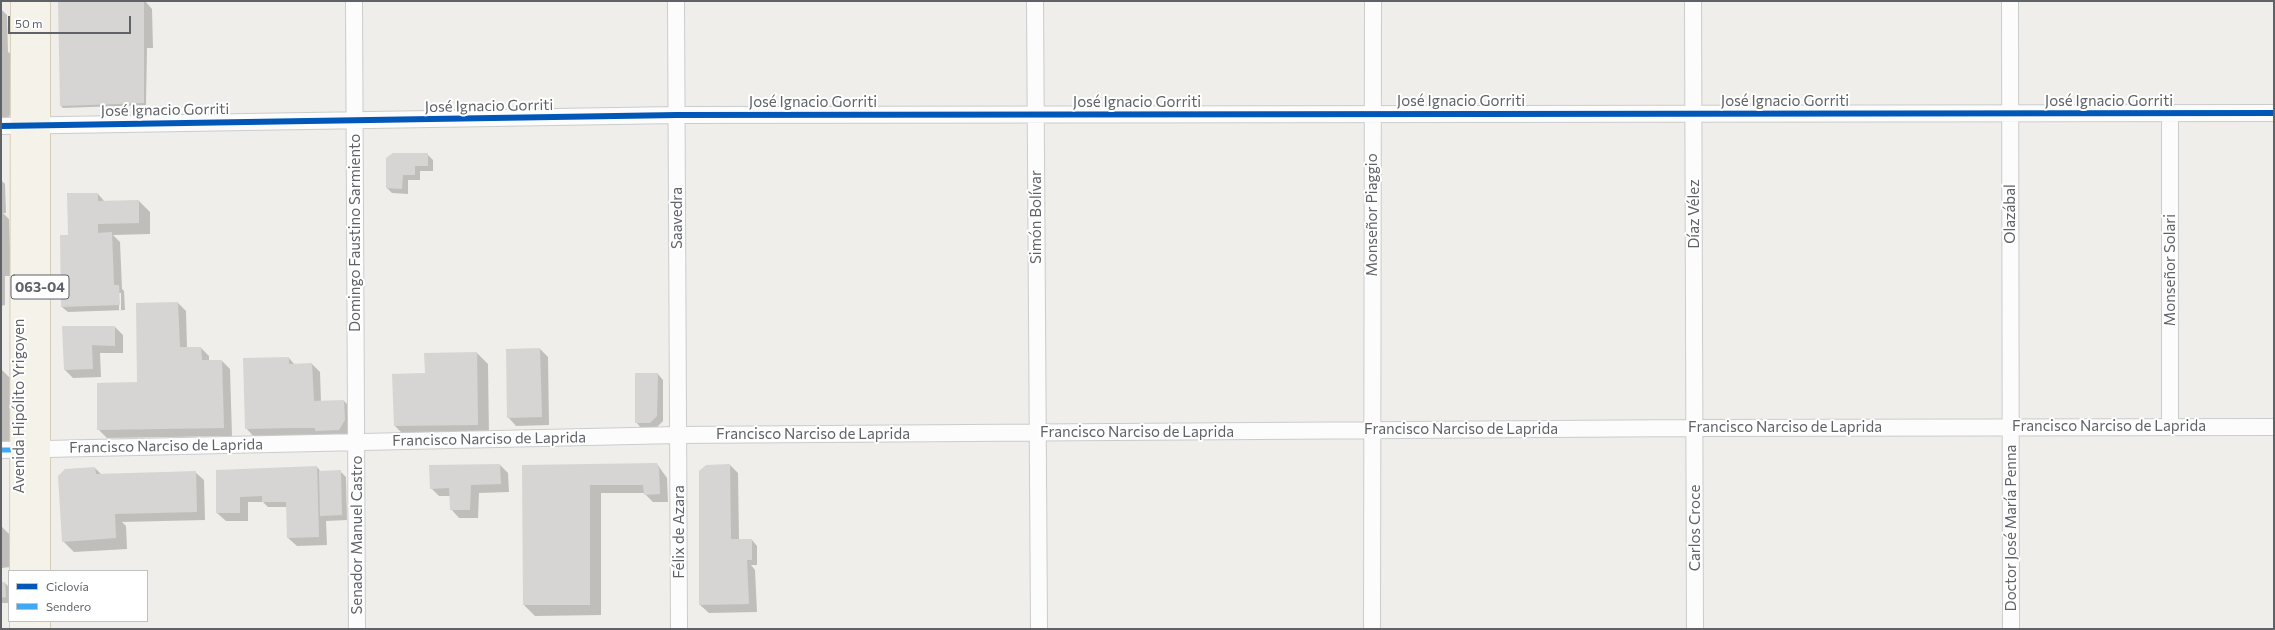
<!DOCTYPE html>
<html>
<head>
<meta charset="utf-8">
<style>
	body { margin:0 }
	#map { position:relative; width:2275px; height:630px; overflow:hidden; background:#efeeea; font-family:Commissioner,sans-serif }
	canvas { display:block }
	.frame { position:absolute; inset:0; border:2px solid #5f6368; pointer-events:none }
	.legend { position:absolute; left:8px; top:570px; width:140px; height:52px; box-sizing:border-box; background:#fff; border:1px solid #bfc1c3; margin:0; padding:5px 7px; list-style:none; font-size:12px; color:#5f6368 }
	.legend li { display:flex; align-items:center; gap:8px; height:20px }
	.legend b { width:20px; border:1px solid #bfc1c3 }
	.scale { position:absolute; left:8px; top:16px; width:123px; height:18px; box-sizing:border-box; border:2px solid #5f6368; border-top:0; padding-left:5px; font-size:12px; line-height:14px; white-space:nowrap; color:#5f6368; -webkit-text-stroke:3px #fff; paint-order:stroke }
</style>
</head>
<body>
<div id="map">
<canvas width="2275" height="630"></canvas>
<div class="frame"></div>
<ul class="legend">
<li><b style="height:5px;background:#0057b8"></b>Ciclovía</li>
<li><b style="height:5px;background:#3fa9f5"></b>Sendero</li>
</ul>
<div class="scale">50 m</div>
</div>
<script>
const c = document.querySelector('canvas').getContext('2d');
c.lineJoin = 'round';
function paint(path, color) {
  c.fillStyle = color;
  c.fill(path, 'evenodd');
}
function strokePath(path, color, width, dash) {
  c.strokeStyle = color;
  c.lineWidth = width;
  c.lineCap = dash ? 'butt' : 'round';
  c.setLineDash(dash || []);
  c.stroke(path);
}
function drawText(font, color, halo, rows, align = 'center') {
  c.font = font + ' Commissioner,sans-serif';
  c.lineWidth = 4;
  c.setLineDash([]);
  c.textBaseline = 'middle';
  c.strokeStyle = halo;
  c.fillStyle = color;
  for (const [text, x, y, turn = 0] of rows) {
    c.save();
    c.translate(x, y);
    c.rotate((+turn || 0) * Math.PI / 180);
    c.textAlign = isNaN(turn) ? turn : align;
    if (halo) c.strokeText(text, 0, 0);
    c.fillText(text, 0, 0);
    c.restore();
  }
}
paint(new Path2D(`
	M145,1l7,8 1,39h-6l-1,57 -83,3 -2,-2 -2,-103z
	M1,9l6,6 1,37 3,2 1,59 -9,10h-2z
	M427,154l6,6v11h-13v9h-12v14l-16,-1 -5,-5z
	M1,180l4,4 1,29h-3l6,6 2,57h-6v29l-4,1z
	M98,194l7,8 34,-1 11,11v22l-37,1 7,7 2,47 2,2 1,19 -57,2 -6,-5 7,-71zM119,293h2v17h-2z
	M178,303l8,8 1,37h14l8,8v5h13l8,8 2,67 -125,2 -9,-9 40,-46z
	M63,327h52l8,8v18h-23l1,24 -28,1 -8,-8z
	M540,349l8,8 1,68 -33,1 -8,-9z
	M477,353l11,11 1,72h-52l-4,-4 -30,2 -8,-8 30,-52z
	M289,358l6,7 17,-1 8,8 1,30 23,-1 8,8 1,20 -6,9 -93,-1 -8,-9z
	M1,369l11,11 1,60 -12,6z
	M658,374l5,6v41l-7,7h-15l-5,-6z
	M657,464l10,14 1,24h-15l-9,-9h-43v122l-66,1 -11,-11 -1,-139z
	M500,465l8,8 1,19 -30,1 -1,25h-19l-8,-9 -1,-13h-11l-8,-8 -1,-22z
	M730,465l8,8 1,67h13l5,6v19h-6l4,5 2,42 -48,1 -9,-8 6,-139z
	M317,467l4,5 19,-1 6,6 1,43 -21,1 1,24 -30,1 -9,-8v-31h-20l-5,-5h-15v19h-22l-9,-8v-42z
	M95,468l7,7 93,-3 9,8 1,40 -83,2 4,4 1,23 -53,3 -11,-11z
	M1,526l8,8 2,33 -10,1z
	M1,583h4l4,4v16h-8z`), '#0003');
paint(new Path2D(`
	M144,1v102l-84,3 -2,-104z
	M393,153h35v13h-13v9h-12l-1,14 -16,-1v-30z
	M67,193h31v8l41,-1v23l-41,1v9l14,-1 2,53h5l1,20 -59,2 -1,-72h8z
	M178,302l2,45h21l1,13h20l2,68 -127,2v-47l40,-1 -1,-79z
	M62,326h53v20l-23,-1 1,24 -29,1z
	M540,348l2,69 -35,1 -1,-69z
	M477,352l1,73 -84,1 -2,-52 33,-1 -1,-20z
	M289,357v7l23,-1 2,38 30,-1 1,20 -6,10 -24,1v-3h-24l-46,1 -2,-71z
	M635,373h23l-1,43 -7,7h-15z
	M657,463l2,6 1,25 -16,1 -1,-10h-53v120h-67l-1,-140z
	M500,464l1,20 -30,1 -1,25h-20l-1,-22 -19,1 -1,-24z
	M730,464l1,75h21v21h-5l2,44 -50,1v-134l7,-6z
	M317,466l2,71 -32,1 -1,-36h-24v-6l-22,1v16h-24v-43z
	M95,467l1,7 100,-3 1,41 -82,2 1,24 -54,4 -4,-66 7,-7z
	M341,470l1,45 -22,1 -1,-45z
	M1,582h4l1,15 -5,1z`), '#d6d5d3');
const minor = new Path2D(`
	M354,1l3,628
	M676,1l3,628
	M1035,1l4,628
	M1693,1l2,628
	M2010,1l1,628
	M1,126l676,-11 1597,-2
	M2170,426v-313
	M1,450l677,-15 1016,-7 580,-1
	M1372,629l1,-628`);
const major = new Path2D(`
	M20,571l1,-570
	M40,571v-570
	M20,621v8
	M40,621v8`);
strokePath(minor, '#cbcccc', 18);
strokePath(major, '#d7ceb8', 22);
strokePath(minor, '#fdfcfc', 16);
strokePath(major, '#f4f2e9', 20);
strokePath(new Path2D(`
	M1,450h18`), '#3fa9f5', 5, [10, 5]);
strokePath(new Path2D(`
	M1,126l676,-11 1597,-2`), '#0057b8', 6);
for (const [x, y, w] of [
	[40,287,58]
]) {
  const box = new Path2D();
  box.roundRect(x - w / 2, y - 12, w, 24, 3);
  c.fillStyle = '#fff';
  c.fill(box);
  strokePath(box, '#5f6368', 1);
}
drawText('bold 14px', '#5f6368', null, [
	["063-04",40,287]
]);
drawText('15px', '#5f6368', '#fff', [
	["José Ignacio Gorriti",1461,101],
	["José Ignacio Gorriti",1785,101],
	["José Ignacio Gorriti",2109,101],
	["José Ignacio Gorriti",813,102],
	["José Ignacio Gorriti",1137,102],
	["José Ignacio Gorriti",489,106,-1],
	["José Ignacio Gorriti",165,110,-1],
	["Díaz Vélez",1694,214,-90],
	["Olazábal",2010,214,-90],
	["Monseñor Piaggio",1372,215,-90],
	["Simón Bolívar",1036,217,-90],
	["Saavedra",677,218,-90],
	["Domingo Faustino Sarmiento",355,233,-90],
	["Monseñor Solari",2170,270,-90],
	["Avenida Hipólito Yrigoyen",19,406,-90],
	["Francisco Narciso de Laprida",2109,426],
	["Francisco Narciso de Laprida",1785,427],
	["Francisco Narciso de Laprida",1461,429],
	["Francisco Narciso de Laprida",1137,432],
	["Francisco Narciso de Laprida",813,434],
	["Francisco Narciso de Laprida",489,439,-1],
	["Francisco Narciso de Laprida",166,446,-1],
	["Carlos Croce",1695,528,-90],
	["Doctor José María Penna",2011,528,-90],
	["Félix de Azara",679,532,-90],
	["Senador Manuel Castro",357,535,-90]
]);
</script>
</body>
</html>
